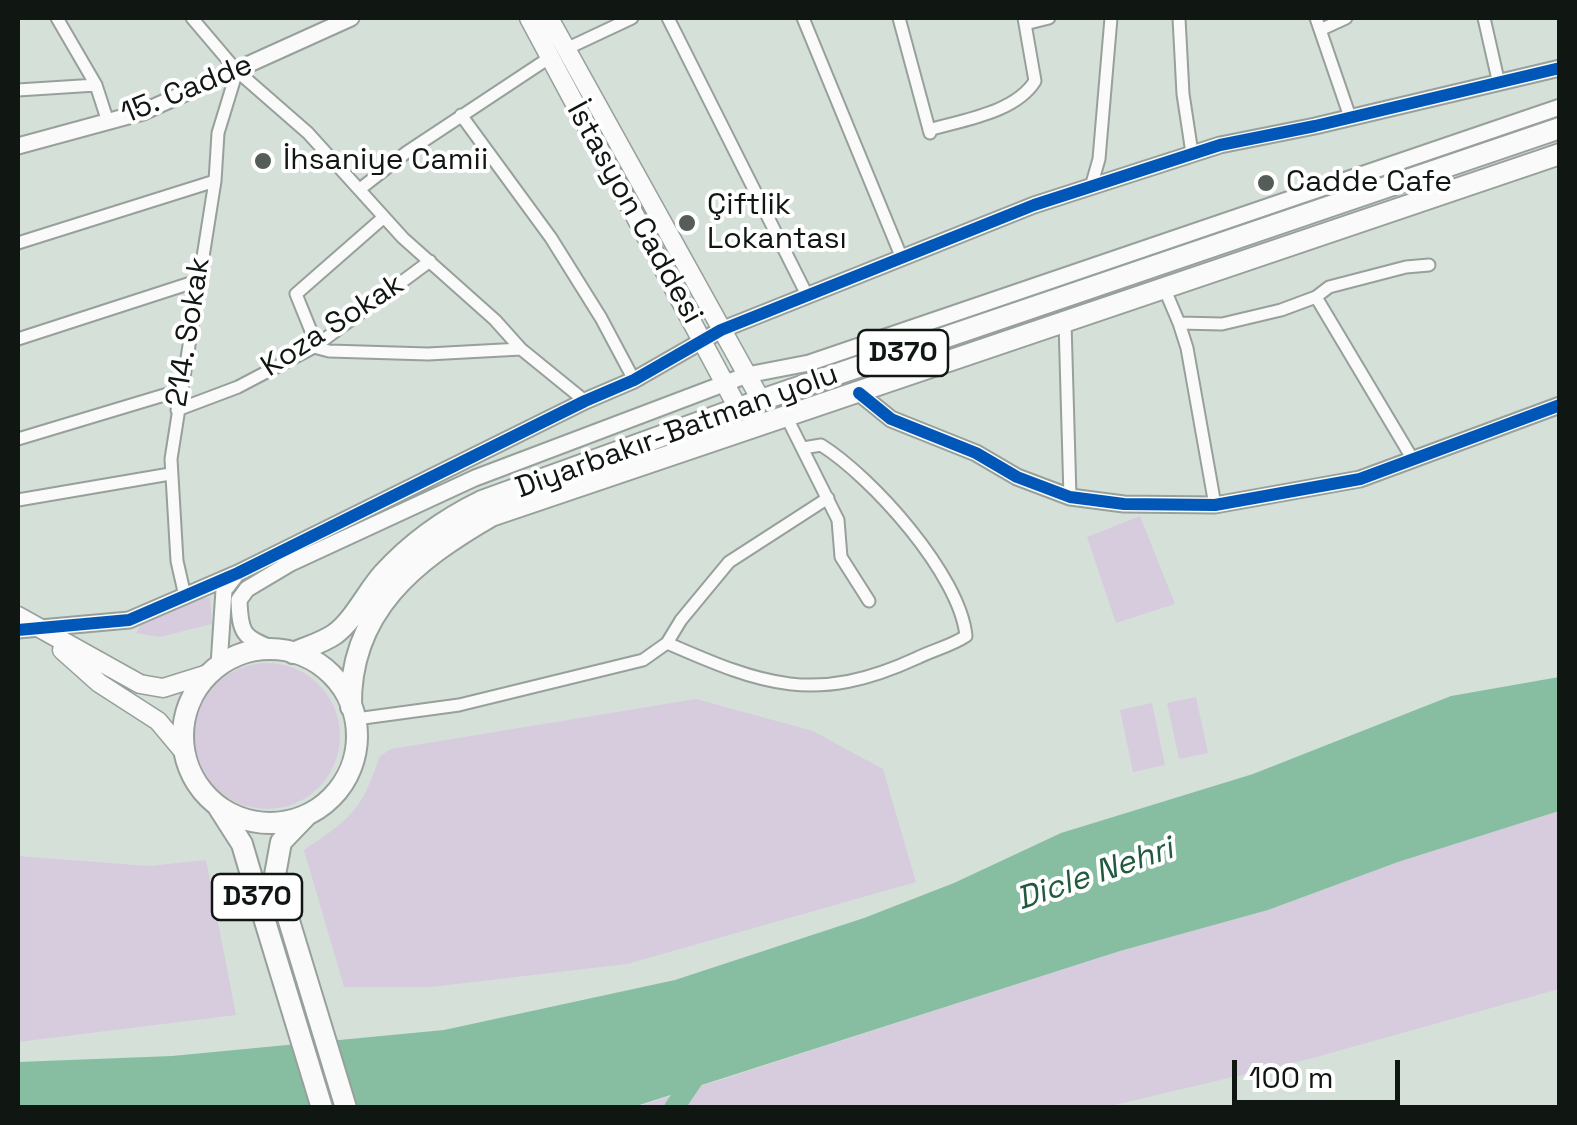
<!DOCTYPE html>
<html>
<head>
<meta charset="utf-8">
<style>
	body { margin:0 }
	#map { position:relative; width:1577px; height:1125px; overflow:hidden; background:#d5e0d9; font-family:"Space Grotesk",sans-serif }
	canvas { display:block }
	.frame { position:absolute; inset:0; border:20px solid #101713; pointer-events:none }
	.scale { position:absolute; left:1232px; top:1060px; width:168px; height:45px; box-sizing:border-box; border:5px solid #101713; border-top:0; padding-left:12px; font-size:30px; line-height:35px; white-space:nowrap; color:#101713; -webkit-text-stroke:8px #fff; paint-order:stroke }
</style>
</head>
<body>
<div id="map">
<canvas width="1577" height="1125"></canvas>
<div class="frame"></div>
<div class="scale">100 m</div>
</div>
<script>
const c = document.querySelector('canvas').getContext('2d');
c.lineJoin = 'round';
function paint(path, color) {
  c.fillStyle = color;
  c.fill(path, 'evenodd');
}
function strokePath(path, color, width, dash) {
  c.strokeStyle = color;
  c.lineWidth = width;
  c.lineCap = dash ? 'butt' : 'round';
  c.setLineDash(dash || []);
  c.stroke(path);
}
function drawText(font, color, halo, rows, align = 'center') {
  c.font = font + ' "Space Grotesk",sans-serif';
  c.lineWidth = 8;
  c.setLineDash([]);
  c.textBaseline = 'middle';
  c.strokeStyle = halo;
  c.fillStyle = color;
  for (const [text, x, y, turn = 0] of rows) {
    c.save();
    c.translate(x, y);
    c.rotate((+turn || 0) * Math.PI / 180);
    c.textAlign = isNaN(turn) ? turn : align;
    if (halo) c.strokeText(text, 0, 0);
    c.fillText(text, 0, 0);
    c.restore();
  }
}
paint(new Path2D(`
	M1140,516l35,88 -59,19 -29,-86z
	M202,598h8l2,26 -52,13 -24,-4 5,-8z
	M194 736a73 73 0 1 1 146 0a73 73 0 1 1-146 0Z
	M1196,697l12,56 -29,6 -12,-56z
	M696,699l117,32 70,38 33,113 -289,82 -196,23h-87l-40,-137c48,-32 57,-39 76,-94l11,-7z
	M1152,703l13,62 -32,7 -13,-62z
	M1559,811v178l-246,69 -207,49 -473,1 487,-157 148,-41 130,-48z
	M18,856l131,10 57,-6 30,155 -218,27z`), '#d7ccde');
paint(new Path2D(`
	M1559,677v134l-161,51 -130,48 -148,41 -487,156h-615v-45l154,-6 272,-26 231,-50 189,-62 90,-35 107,-50 192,-59 198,-78z`), '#87bea1');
strokePath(new Path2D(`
	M674,1108l27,-40`), '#87bea1', 20);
const minor = new Path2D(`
	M57,18l39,67 12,37
	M192,18l45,53 71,62 95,105 92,82 26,29 64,52
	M668,18l139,277
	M803,18l98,238
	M899,18l31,115
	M1179,18l4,76 9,59
	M1316,18l34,99
	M1484,18l15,66
	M1025,24l24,-6
	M1320,30l26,-12
	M566,49l66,-31
	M18,90l78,-5
	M461,115l90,123 50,80 33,62
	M929,130c33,-10 86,-17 106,-49l-11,-63
	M1091,187l8,-28 12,-141
	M360,189l47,-37 142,-94
	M384,217l-88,77 17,42 1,11 15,4 99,3 93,-5
	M18,243l197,-62
	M1165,290l14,33 43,1 59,-14 35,-13 13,-10 77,-20 23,-2
	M1316,297l96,161
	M1065,322l5,175
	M1179,323l8,25 28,157
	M18,339l179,-58
	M177,410l61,-23 76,-40 116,-86
	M786,416l52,104 3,37 28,44
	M18,439l163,-49
	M18,500l152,-26
	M185,596l-8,-35 -6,-102 44,-278 3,-48 19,-62
	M667,643c96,42 148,62 250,15 16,-8 34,-12 49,-22 -6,-61 -94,-159 -145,-191l-18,3
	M356,719l103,-14 184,-45 24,-17 14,-23 48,-58 99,-64`);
const tertiary = new Path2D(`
	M18,146l125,-34 208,-94
	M859,393l32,26 85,34 41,24 53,20 54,7 91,1 145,-26 200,-74
	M18,630l111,-10 109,-47 347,-172 49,-21 87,-50 313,-125 186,-60 95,-19 245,-58
	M274,649c-31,-11 -34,-16 -35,-49l8,-11 42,-25 186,-86 272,-103 62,-12 751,-256
	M219,665l5,-75 11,-14`);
const secondary = new Path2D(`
	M529,18l210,392
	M549,18l212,382
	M18,616l122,68 23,4 48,-15
	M62,650l37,33 59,38 26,31`);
const trunk = new Path2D(`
	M183 736a87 87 0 1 1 174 0a87 87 0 1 1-174 0Z
	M293,653c14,-6 29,-10 42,-19 19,-14 32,-42 48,-60 28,-31 62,-55 99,-73l279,-101 799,-272
	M351,707c-2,-96 64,-147 140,-191l1069,-362
	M219,808l23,36 15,51 65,213
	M306,816l-25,26 -6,33 71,233`);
strokePath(minor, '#97a09a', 15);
strokePath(tertiary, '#97a09a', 19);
strokePath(secondary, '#97a09a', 21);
strokePath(trunk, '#97a09a', 24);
strokePath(minor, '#f9faf9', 11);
strokePath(tertiary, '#f9faf9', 15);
strokePath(secondary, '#f9faf9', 18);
strokePath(trunk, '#f9faf9', 20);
strokePath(new Path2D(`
	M859,393l32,26 85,34 41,24 53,20 54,7 91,1 145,-26 200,-74
	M18,630l111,-10 109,-47 347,-172 49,-21 87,-50 313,-125 186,-60 95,-19 245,-58`), '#0057b8', 12);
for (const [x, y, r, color] of [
	[263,161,10,"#555d58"],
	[1266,183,10,"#555d58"],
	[687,223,10,"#555d58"]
]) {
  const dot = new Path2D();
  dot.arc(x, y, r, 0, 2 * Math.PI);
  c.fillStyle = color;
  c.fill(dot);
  strokePath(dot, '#fff', 4);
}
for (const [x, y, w] of [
	[903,353,90],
	[257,897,90]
]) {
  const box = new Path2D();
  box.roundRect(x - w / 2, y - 23, w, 46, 8);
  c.fillStyle = '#fff';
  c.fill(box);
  strokePath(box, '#101713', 2.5);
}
drawText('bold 28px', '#101713', null, [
	["D370",903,353],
	["D370",257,897]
]);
drawText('30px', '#101713', '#fff', [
	["15. Cadde",187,90,-22],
	["İstasyon Caddesi",634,213,61],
	["Koza Sokak",333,326,-33],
	["214. Sokak",189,332,-81],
	["Diyarbakır-Batman yolu",677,432,-20]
]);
drawText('30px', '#101713', '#fff', [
	["İhsaniye Camii",283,161],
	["Cadde Cafe",1286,183],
	["Çiftlik",707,206],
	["Lokantası",707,240]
], 'left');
drawText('italic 32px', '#215a3f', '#fff', [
	["Dicle Nehri",1095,875,-19]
]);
</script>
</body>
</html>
